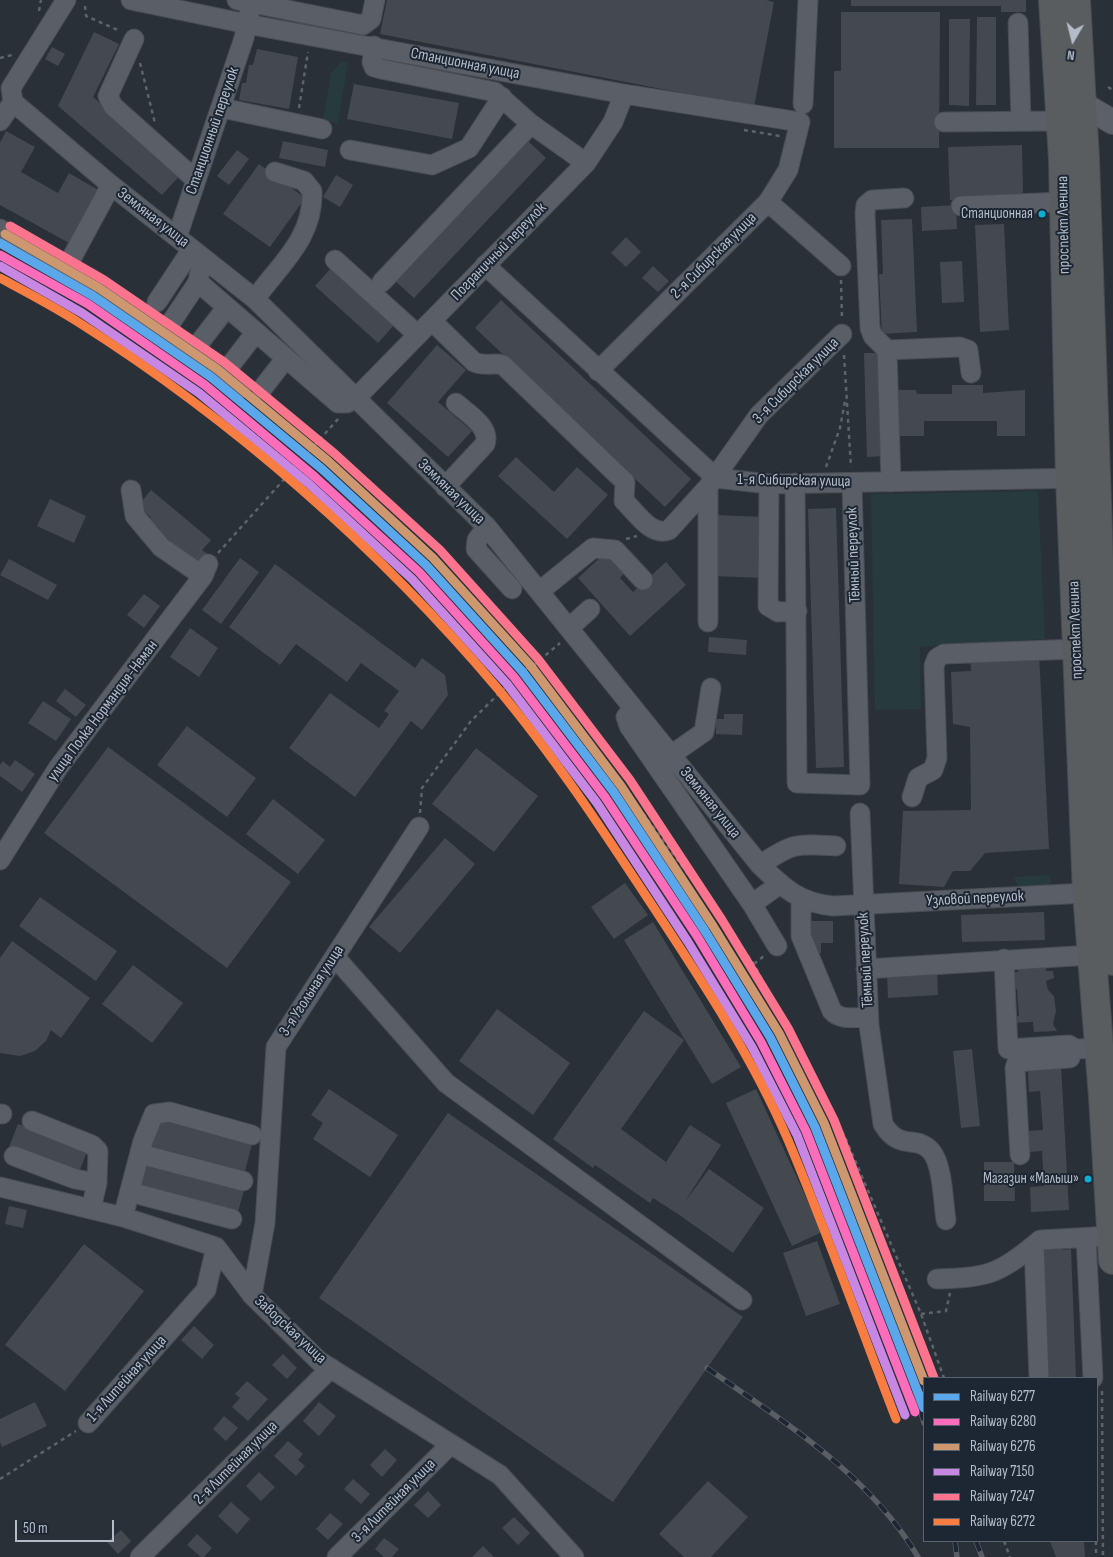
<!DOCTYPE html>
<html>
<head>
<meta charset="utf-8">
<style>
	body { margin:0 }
	#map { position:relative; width:1113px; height:1557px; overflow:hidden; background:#2a3038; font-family:"Sofia Sans Condensed",sans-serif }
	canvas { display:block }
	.legend { position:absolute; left:923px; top:1377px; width:175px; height:165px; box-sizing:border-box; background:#1d2633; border:1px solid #59626f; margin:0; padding:6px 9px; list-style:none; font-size:15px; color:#b4bcc9 }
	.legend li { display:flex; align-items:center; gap:10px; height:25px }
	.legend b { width:25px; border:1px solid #59626f }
	.north { position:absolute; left:1048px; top:15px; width:50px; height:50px; -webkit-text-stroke:4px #1d2633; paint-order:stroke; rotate:188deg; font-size:14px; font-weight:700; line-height:20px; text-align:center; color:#b4bcc9 }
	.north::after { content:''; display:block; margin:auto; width:18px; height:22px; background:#b4bcc9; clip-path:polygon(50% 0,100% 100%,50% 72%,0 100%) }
	.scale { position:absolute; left:15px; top:1520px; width:99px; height:22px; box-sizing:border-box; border:2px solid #b4bcc9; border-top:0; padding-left:6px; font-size:15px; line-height:18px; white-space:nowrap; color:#b4bcc9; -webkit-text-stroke:4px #1d2633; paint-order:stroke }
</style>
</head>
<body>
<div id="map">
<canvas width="1113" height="1557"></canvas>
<ul class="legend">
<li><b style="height:6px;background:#5aa8eb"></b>Railway 6277</li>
<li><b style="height:6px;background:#fb6dba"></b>Railway 6280</li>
<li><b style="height:6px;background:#cd976f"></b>Railway 6276</li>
<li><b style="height:6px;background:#c787e3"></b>Railway 7150</li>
<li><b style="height:6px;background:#fc738d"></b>Railway 7247</li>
<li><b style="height:6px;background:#f77d43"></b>Railway 6272</li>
</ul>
<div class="north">N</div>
<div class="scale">50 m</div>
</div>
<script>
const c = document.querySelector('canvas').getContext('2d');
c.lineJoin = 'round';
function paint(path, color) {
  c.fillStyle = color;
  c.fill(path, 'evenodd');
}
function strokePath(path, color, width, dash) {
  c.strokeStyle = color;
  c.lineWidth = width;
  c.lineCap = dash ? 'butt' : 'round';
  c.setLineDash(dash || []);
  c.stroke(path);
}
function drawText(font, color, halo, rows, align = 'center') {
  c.font = font + ' "Sofia Sans Condensed",sans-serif';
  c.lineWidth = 4;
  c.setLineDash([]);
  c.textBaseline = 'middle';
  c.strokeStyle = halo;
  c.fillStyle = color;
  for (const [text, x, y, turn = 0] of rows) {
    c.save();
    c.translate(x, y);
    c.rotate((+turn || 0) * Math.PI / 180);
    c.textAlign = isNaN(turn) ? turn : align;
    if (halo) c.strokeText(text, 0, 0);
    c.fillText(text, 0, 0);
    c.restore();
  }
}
paint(new Path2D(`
	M341,62l7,1 -10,60 -15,-3 8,-47z
	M1038,491l7,148 -125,8 1,62 -46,1 -4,-216z
	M1045,875l4,1 2,6 -6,5 -27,1 -4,-11z`), '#273a3e');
paint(new Path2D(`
	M387,0h379l8,2 -20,105 -374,-73z
	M851,0h175v12h-25v-6h-150z
	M841,12h99l-1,136h-105v-77h7z
	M977,17h19v88h-20z
	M949,19h21l-1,87 -20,-1z
	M94,32l25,12 -26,53 89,76 -20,22 -104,-89z
	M52,47l13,7 -7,12 -13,-7z
	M257,49l41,8 -9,52 -50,-9 3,-17h4l3,-18h4z
	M354,84l105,19 -7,36 -105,-20z
	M6,131l29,16 -14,25 37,21 11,-20 31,18 -29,53 -71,-39v-62z
	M283,141l45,9 -3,17 -46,-9z
	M528,141l18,17 -132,140 -19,-17z
	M1022,145l1,47 -6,6 -67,2 -2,-53z
	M237,150l12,9 -20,26 -12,-9z
	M259,164l46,34 -35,49 -47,-33z
	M336,175l17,10 -13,22 -17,-10z
	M956,205l1,24 -35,2 -1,-24z
	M912,219l5,113 -35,2 -3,-60h4l-2,-54z
	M1004,224l5,106 -29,2 -5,-107z
	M626,237l15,15 -15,15 -15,-14z
	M962,261l2,41 -22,1 -2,-41z
	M653,266l16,15 -11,11 -16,-14z
	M332,267l63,57 -17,19 -63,-57z
	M501,300l190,179 -26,28 -190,-179z
	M437,345l29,25 -28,32 34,29 -24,26 -61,-54z
	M864,353h15l3,103 -15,1z
	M952,385h31v8l42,-3v46h-28v-15h-73v15h-29v-46h21l1,4h35z
	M516,457l38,35 23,-25 31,28 -41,44 -69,-63z
	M151,490l60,50 -9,10 7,5 -9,11 -53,-44 4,-5 -13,-11z
	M50,499l36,17 -12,27 -37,-17z
	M836,508l8,259 -28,1 -8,-259z
	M715,515l49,2 -2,61 -49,-2z
	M606,552l19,20 -5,6 13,14 33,-30 20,23 -56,51 -52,-58z
	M240,558l19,14 -38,52 -19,-14z
	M9,559l48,26 -9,15 -48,-25z
	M275,564l140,104 7,-10 23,17 3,20 -26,35 -11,-9 -56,76 -66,-49 41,-55 49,35 10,-14 -5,-3 15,-20 -38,-28 -14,19 -51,-38 -16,21 -51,-38z
	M144,594l16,12 -16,22 -17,-13z
	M190,628l28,20 -19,29 -29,-20z
	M709,637l38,3 -1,15 -38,-3z
	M1039,653l10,196 -64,4 -15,18h-17l-9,16 -45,-3 4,-73 68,-1 -1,-83 -17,-3 -2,-52 20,-1 -1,-14z
	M65,689l21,16 -10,12 -20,-16z
	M43,701l28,18 -15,22 -28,-18z
	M724,714h19l-1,21 -26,-1v-15h8z
	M187,726l69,52 -29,39 -70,-52z
	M108,747l183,135 -64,86 -183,-135z
	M476,748l62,48 -44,56 -62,-48z
	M15,760l20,14 -13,18 -22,-16v-11l3,-4 7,6z
	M273,799l52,41 -27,34 -52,-40z
	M445,838l30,26 -75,89 -31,-26z
	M625,883l23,32 -34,24 -23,-32z
	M40,897l77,54 -21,30 -77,-55z
	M1044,912l1,28 -83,2 -1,-27z
	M799,921h34v22h-12v10h-13z
	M653,922l88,145 -29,17 -88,-144z
	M12,941l78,57 -29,40 -10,-8 -5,11 -11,10 -15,5 -20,-3v-95z
	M1045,960l1,11h7l1,7 -8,3 2,9 6,6 2,15 -3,13 4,7 -23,1 -1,-10 -24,1 -1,-7h11l-2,-27h-10l7,-17h4l-1,-11z
	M133,965l50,38 -31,40 -50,-39z
	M937,970l1,25 -50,3 -1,-24z
	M497,1009l73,54 -37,52 -74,-54z
	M644,1011l40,29 -63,89 45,33 24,-37 31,20 -37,58 25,-34 55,39 -31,45 -55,-39 -25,-16 -3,5 -55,-38 -2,3 -40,-29z
	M972,1049l8,77 -19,2 -8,-77z
	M1061,1065l8,145 -38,2 -1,-25 14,-1 -2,-35 -13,1 -1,-21 15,-1 -3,-39 -11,1 -1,-21 13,-1v-4z
	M329,1089l69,46 -28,42 -57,-38 10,-16 -12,-8z
	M756,1089l66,143 -30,14 -66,-143z
	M448,1113l295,204 -130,185 -294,-204z
	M157,1119l95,25 -7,27 -95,-25z
	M18,1124l70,25 -9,23 -70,-25z
	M146,1162l98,28 -6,22 -98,-26z
	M984,1162h30l1,39h-31z
	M9,1206l18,4 -4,18 -18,-4z
	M1063,1240v10l8,-1 5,129h-27l-5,-128h9v-9z
	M817,1241l23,63 -34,12 -23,-63z
	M84,1244l60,47 -79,100 -60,-46z
	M194,1326l20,19 -12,14 -21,-19z
	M283,1354l14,14 -10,11 -15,-14z
	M247,1381l21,18 -20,22 -16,-14 8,-9 -5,-4z
	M35,1402l12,24 -45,21 -2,-5v-23z
	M319,1402l17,14 -17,20 -16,-15z
	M224,1416l14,12 -12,13 -13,-12z
	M288,1441l15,13 -5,6 7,6 -9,10 -22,-20z
	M385,1449l12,11 -15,17 -12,-12z
	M259,1472l16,15 -14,14 -15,-15z
	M353,1479l17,15 -9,10 -17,-15z
	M708,1481l40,36 -37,40h-27l-25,-23z
	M428,1491l13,14 -13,13 -14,-13z
	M231,1502l19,17 -13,15 -19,-18z
	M330,1513l13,11 -15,16 -12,-11z
	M514,1517l16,16 -12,12 -16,-17z
	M121,1530l10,11 -13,13 -11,-12z
	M197,1534l15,14 -8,9h-3l-14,-12z
	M384,1538l15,11 -7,8h-8l-9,-8z
	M1050,1541h34l1,16h-29z
	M483,1546l11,11h-22z`), '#444950');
const minor = new Path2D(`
	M131,0l116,24 377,70 176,28 -12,48 -20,32 -170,169
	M237,0l126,25 8,-6 4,-19
	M1018,23l3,98
	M134,39l-26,57 5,10 83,74
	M374,46l-2,16 2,5 7,2 114,23 36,32 55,39
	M11,88l2,14 98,83 144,114 232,228 273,338c24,23 39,38 73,41l254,-13
	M11,88l55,-88
	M803,104l5,-104
	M222,108l100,21
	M0,121l13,-19
	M944,122l117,-1
	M350,150l82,15 37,-17 33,-51
	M768,202l73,64
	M961,206l103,-4
	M0,229l125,76 116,83
	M177,237l67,-199 8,-38
	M335,260l83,75
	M70,261l41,-76
	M207,261l-7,10 -2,11 140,121h9l9,-5 230,-235 27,-41 11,-28
	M485,265l231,213 53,6 313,-6
	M382,282l149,-158
	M255,299c25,-35 59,-61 57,-108l-8,-10 -29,-9
	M157,302l35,-53
	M172,321l26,-39
	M432,321l42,41c11,5 19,0 29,3l122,117 -1,19c12,11 27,36 45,29l39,-43
	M200,342l27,-35
	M887,350l-14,-14 -3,-8 -5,-115 1,-8 6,-5 32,-2
	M229,367l27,-35
	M262,389l24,-31
	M891,482l-4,-132 73,-3 8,3 3,23
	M795,483l2,300 63,2 -8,-302
	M769,484l-1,122 10,6 19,-1
	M445,487l40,-43c6,-17 -17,-30 -29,-41
	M131,490l4,26 26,31 42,29
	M487,527l-10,13 -1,9 36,40
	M540,591l53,-43 22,2 28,30
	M708,622v-135l51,-72 83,-81
	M569,628l21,-19
	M632,709l-6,8 3,9 123,178
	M671,755l33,-23 7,-44
	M912,797l6,-19 15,-8 4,-12 -3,-92 3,-8 7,-4 133,-5
	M860,813l9,212 14,99c17,28 33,10 48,27 12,14 12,51 15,69
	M0,860l58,-92 145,-192 5,-12
	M760,865c34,-23 36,-21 76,-19
	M801,900v36l31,75c9,10 23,6 36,6
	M777,946l-25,-42 28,-20
	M335,957l111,126 296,217
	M1004,959l4,90 61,-4
	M866,969l225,-14
	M0,1114h2
	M32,1121l60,24 6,6 -1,32 -6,26
	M140,1154l103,27
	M1020,1155l-5,-87 2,-6 53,-4 -1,-13 7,4 23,-1
	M14,1156l61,23 22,4
	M0,1187l123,30 93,30 36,48 67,66 181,114 74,82
	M130,1192l102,27
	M123,1217l20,-76 11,-27 16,-2 82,23
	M1086,1238l7,140
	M937,1279c48,-2 60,-3 97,-34
	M252,1295l13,-72 11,-176 143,-220
	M1039,1378l-5,-133 6,-5 71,-4
	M88,1423l118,-133 10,-43
	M140,1557l191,-189
	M337,1557l114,-113`);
const major = new Path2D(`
	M1082,104l31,18`);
const highway = new Path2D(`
	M1053,0l10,159 7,319 17,415 16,204 10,163
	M1076,0l9,159 28,802`);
strokePath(minor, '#484c53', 21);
strokePath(major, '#484c55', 26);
strokePath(highway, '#474c53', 30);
strokePath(new Path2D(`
	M85,6l1,10 34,15
	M39,11l2,-11
	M0,58l12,-3
	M140,63l15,60
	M1108,87l5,3
	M299,108l9,-56
	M744,130l36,6
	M841,280l1,39
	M844,355l7,112
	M826,467l14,-39 5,-27
	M626,539l11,-3
	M218,553l121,-135
	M534,665l220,299 91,173 76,177 23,64
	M420,813l2,-25 49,-67 51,-50 12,-6 26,-22
	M754,964l11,-9
	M921,1314l25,-3 4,-18
	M1102,1391l1,166
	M0,1479l76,-48
	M1004,1541l6,16
	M1096,1541v16`), '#5d636a', 2.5, [4, 4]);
strokePath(minor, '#5a5e66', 19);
strokePath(major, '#5c6168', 24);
strokePath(highway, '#5a5d60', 28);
const rail = new Path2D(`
	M909,1367l15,56
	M707,1368c77,54 162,106 211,189
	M955,1541l2,16
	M976,1541l6,16`);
strokePath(rail, '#595d64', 5.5);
strokePath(rail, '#1d2633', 4, [11]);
strokePath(new Path2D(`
	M0,243l93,53 118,81 111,92 104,96 96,106 91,120 92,140 65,106 45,90 109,281`), '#5aa8eb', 9);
strokePath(new Path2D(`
	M0,255l88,49 117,81 110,92 104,95 95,105 91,120 92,139 64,106 45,89 109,281`), '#fb6dba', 9);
strokePath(new Path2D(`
	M5,234l94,54 118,81 111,92 105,97 97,107 91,121 92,140 66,107 45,90 100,258`), '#cd976f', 9);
strokePath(new Path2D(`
	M0,266l82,47 117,80 110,91 103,95 95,105 90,119 91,139 64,105 45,88 108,280`), '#c787e3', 9);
strokePath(new Path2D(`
	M10,226l94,54 120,82 111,92 105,96 98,109 92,121 92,140 66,108 46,92 100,258`), '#fc738d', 9);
strokePath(new Path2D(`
	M0,278c26,14 53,28 78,44 155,98 302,227 420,367 56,67 104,140 152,213 50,76 102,154 138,238 39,92 72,186 108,279`), '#f77d43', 9);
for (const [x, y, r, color] of [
	[1042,214,4.5,"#0dafd3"],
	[1088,1179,4.5,"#0dafd3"]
]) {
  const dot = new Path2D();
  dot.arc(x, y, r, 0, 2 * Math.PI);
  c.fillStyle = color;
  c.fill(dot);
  strokePath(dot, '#1d2633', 2);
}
drawText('15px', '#b4bcc9', '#1d2633', [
	["Станционная",1033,214],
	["Магазин «Малыш»",1079,1179]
], 'right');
drawText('16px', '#b4bcc9', '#1d2633', [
	["Станционная улица",465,64,11],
	["Станционный переулок",213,131,-71],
	["Земляная улица",153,218,38],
	["проспект Ленина",1064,225,-91],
	["Пограничный переулок",499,252,-46],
	["2-я Сибирская улица",714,256,-45],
	["3-я Сибирская улица",796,381,-45],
	["1-я Сибирская улица",794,481,1],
	["Земляная улица",451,492,44],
	["Тёмный переулок",854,555,-92],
	["проспект Ленина",1076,630,-92],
	["улица Полка Нормандия-Неман",103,711,-53],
	["Земляная улица",710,803,51],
	["Узловой переулок",975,899,-3],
	["Тёмный переулок",866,960,-93],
	["3-я Угольная улица",312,991,-57],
	["Заводская улица",290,1330,43],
	["1-я Литейная улица",127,1379,-48],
	["2-я Литейная улица",236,1463,-45],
	["3-я Литейная улица",394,1501,-45]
]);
</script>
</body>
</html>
